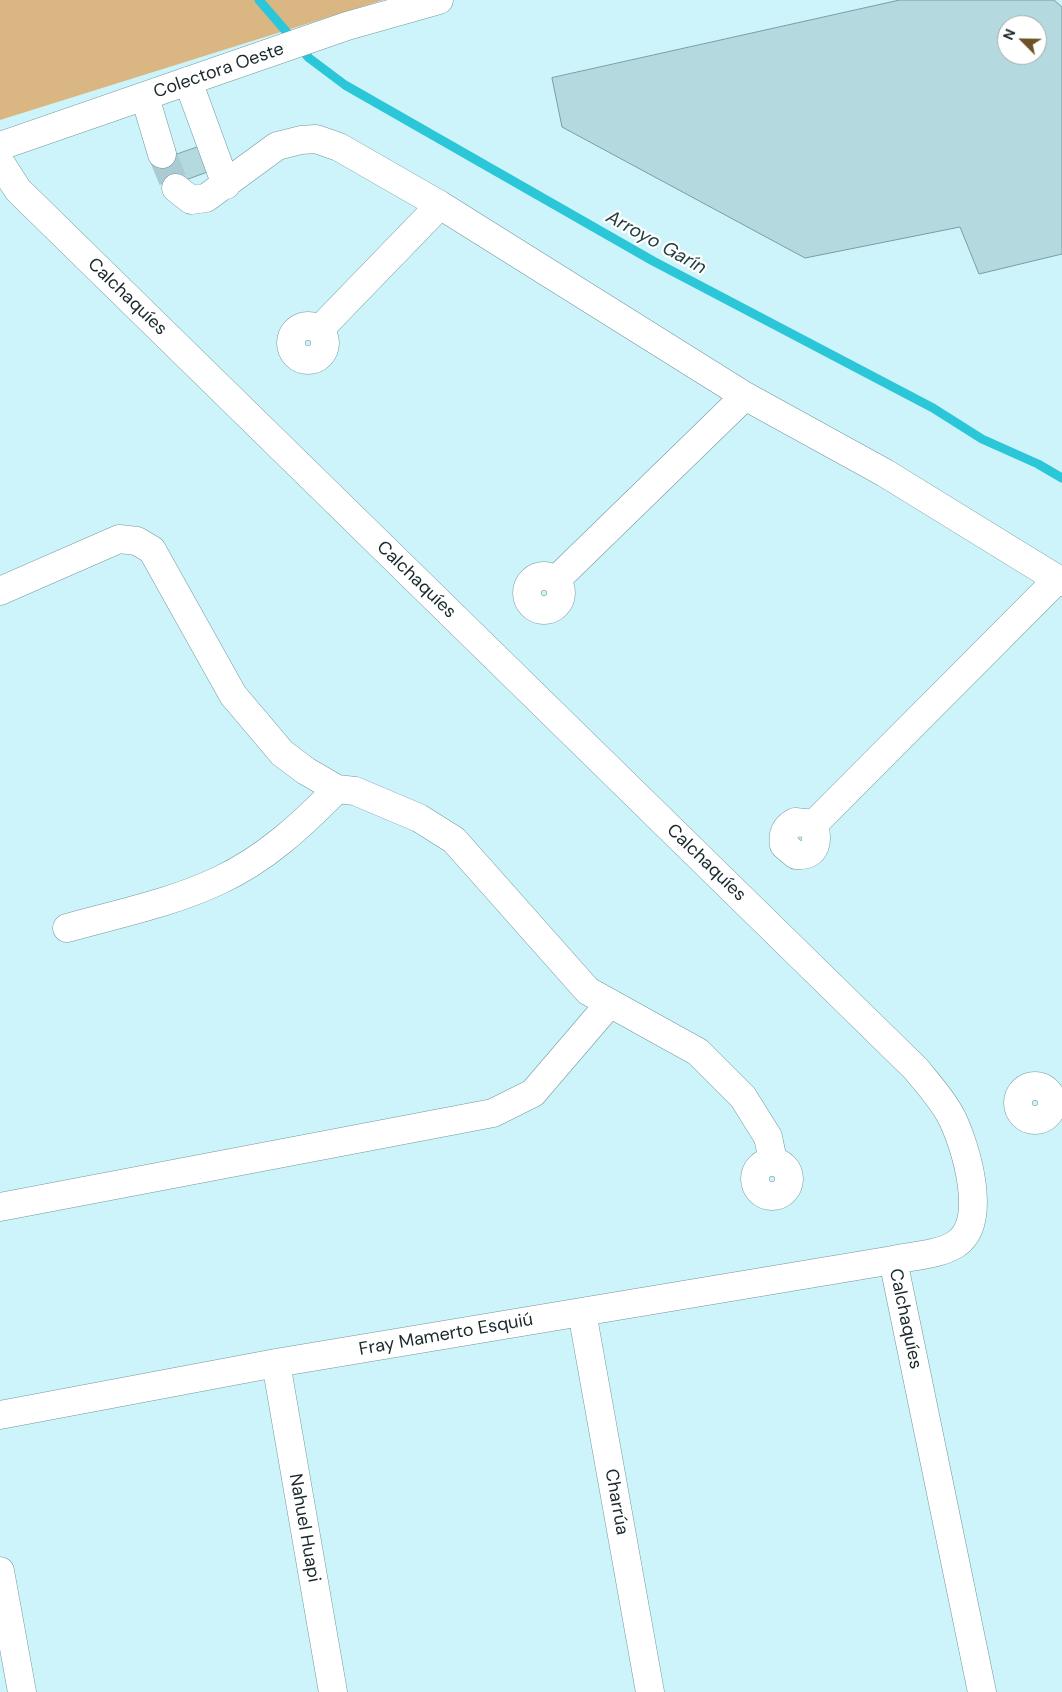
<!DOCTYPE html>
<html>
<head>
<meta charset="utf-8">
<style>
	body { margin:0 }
	#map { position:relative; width:1062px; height:1692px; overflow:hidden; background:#cdf4fa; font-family:"DM Sans",sans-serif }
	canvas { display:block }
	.north { position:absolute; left:997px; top:15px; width:50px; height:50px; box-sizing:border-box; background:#fff; border:1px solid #a3a9aa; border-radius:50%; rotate:293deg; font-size:14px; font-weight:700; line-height:20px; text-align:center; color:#1a282b }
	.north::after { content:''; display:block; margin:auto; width:18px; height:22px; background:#6e5124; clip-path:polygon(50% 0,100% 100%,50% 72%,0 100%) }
</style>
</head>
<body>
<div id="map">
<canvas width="1062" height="1692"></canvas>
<div class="north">N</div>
</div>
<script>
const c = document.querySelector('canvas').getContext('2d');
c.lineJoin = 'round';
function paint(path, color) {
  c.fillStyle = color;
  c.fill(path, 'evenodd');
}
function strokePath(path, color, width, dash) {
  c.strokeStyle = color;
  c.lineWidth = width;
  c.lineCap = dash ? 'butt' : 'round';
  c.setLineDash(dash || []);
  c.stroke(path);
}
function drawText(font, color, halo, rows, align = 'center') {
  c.font = font + ' "DM Sans",sans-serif';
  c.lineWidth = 4.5;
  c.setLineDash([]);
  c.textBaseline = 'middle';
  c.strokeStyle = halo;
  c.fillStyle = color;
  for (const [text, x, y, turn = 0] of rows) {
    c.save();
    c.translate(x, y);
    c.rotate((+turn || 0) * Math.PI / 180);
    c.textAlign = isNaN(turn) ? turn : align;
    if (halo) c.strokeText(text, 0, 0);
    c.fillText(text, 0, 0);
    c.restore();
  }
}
paint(new Path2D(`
	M0,0h383l-383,120z`), '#dab682');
strokePath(new Path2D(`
	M259,0l50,58 36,27 308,176 280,147 49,31 56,25 24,14`), '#2bc6d8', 9);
const building = new Path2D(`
	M900,0h154l8,7v247l-83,20 -19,-47 -155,31 -243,-131 -10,-49zM1007,25h30v30h-30z
	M201,146l9,25 -46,17 -9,-26z`);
paint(building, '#b4dadf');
strokePath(building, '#799da3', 1);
strokePath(new Path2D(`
	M162,154l14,34`), '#a9cbd1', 28, [28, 14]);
const minor = new Path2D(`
	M188,81l38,104
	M145,97l17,57
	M0,162l18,28 898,879c12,15 27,31 36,49 14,29 37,104 4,126 -17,11 -44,12 -63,16l89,432
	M176,188l15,12 15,-2 71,-52 24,-6 15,-1 23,8 101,58 305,191 140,77 177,109
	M291 343a17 17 0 1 1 34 0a17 17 0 1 1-34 0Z
	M319,330l121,-125
	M527 593a17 17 0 1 1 34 0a17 17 0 1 1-34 0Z
	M556,580l189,-184
	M0,591l119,-52 18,2 15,9 81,145 49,58 24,18 31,18 18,2 64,27 35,22 134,151 110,61 45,45 25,40 5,24
	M795,822l19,2c4,15 4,33 -18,31l-12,-10c-2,-10 1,-18 11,-23z
	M814,824l244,-245
	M67,928c50,-14 105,-25 153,-48 45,-21 82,-55 117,-91
	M1018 1103a17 17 0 1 1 34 0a17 17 0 1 1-34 0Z
	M755 1179a17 17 0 1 1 34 0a17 17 0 1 1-34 0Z
	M0,1207l493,-94 40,-20 77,-90
	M582,1312l68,380
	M276,1363l57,329
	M0,1415l276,-52 617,-103
	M0,1571l22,121`);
const tertiary = new Path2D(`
	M0,146l347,-120 92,-26`);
strokePath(minor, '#72979c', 29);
strokePath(tertiary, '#72979c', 29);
strokePath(minor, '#fff', 28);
strokePath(tertiary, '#fff', 28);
drawText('18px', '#1a282b', '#fff', [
	["Colectora Oeste",219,71,-19],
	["Calchaquíes",127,297,44],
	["Calchaquíes",416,580,44],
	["Calchaquíes",706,863,44],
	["Calchaquíes",905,1319,78],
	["Fray Mamerto Esquiú",446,1335,-10],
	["Charrúa",616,1502,80],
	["Nahuel Huapi",304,1528,80]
]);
drawText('italic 19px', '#253e41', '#fff', [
	["Arroyo Garín",656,243,29]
]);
</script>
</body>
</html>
